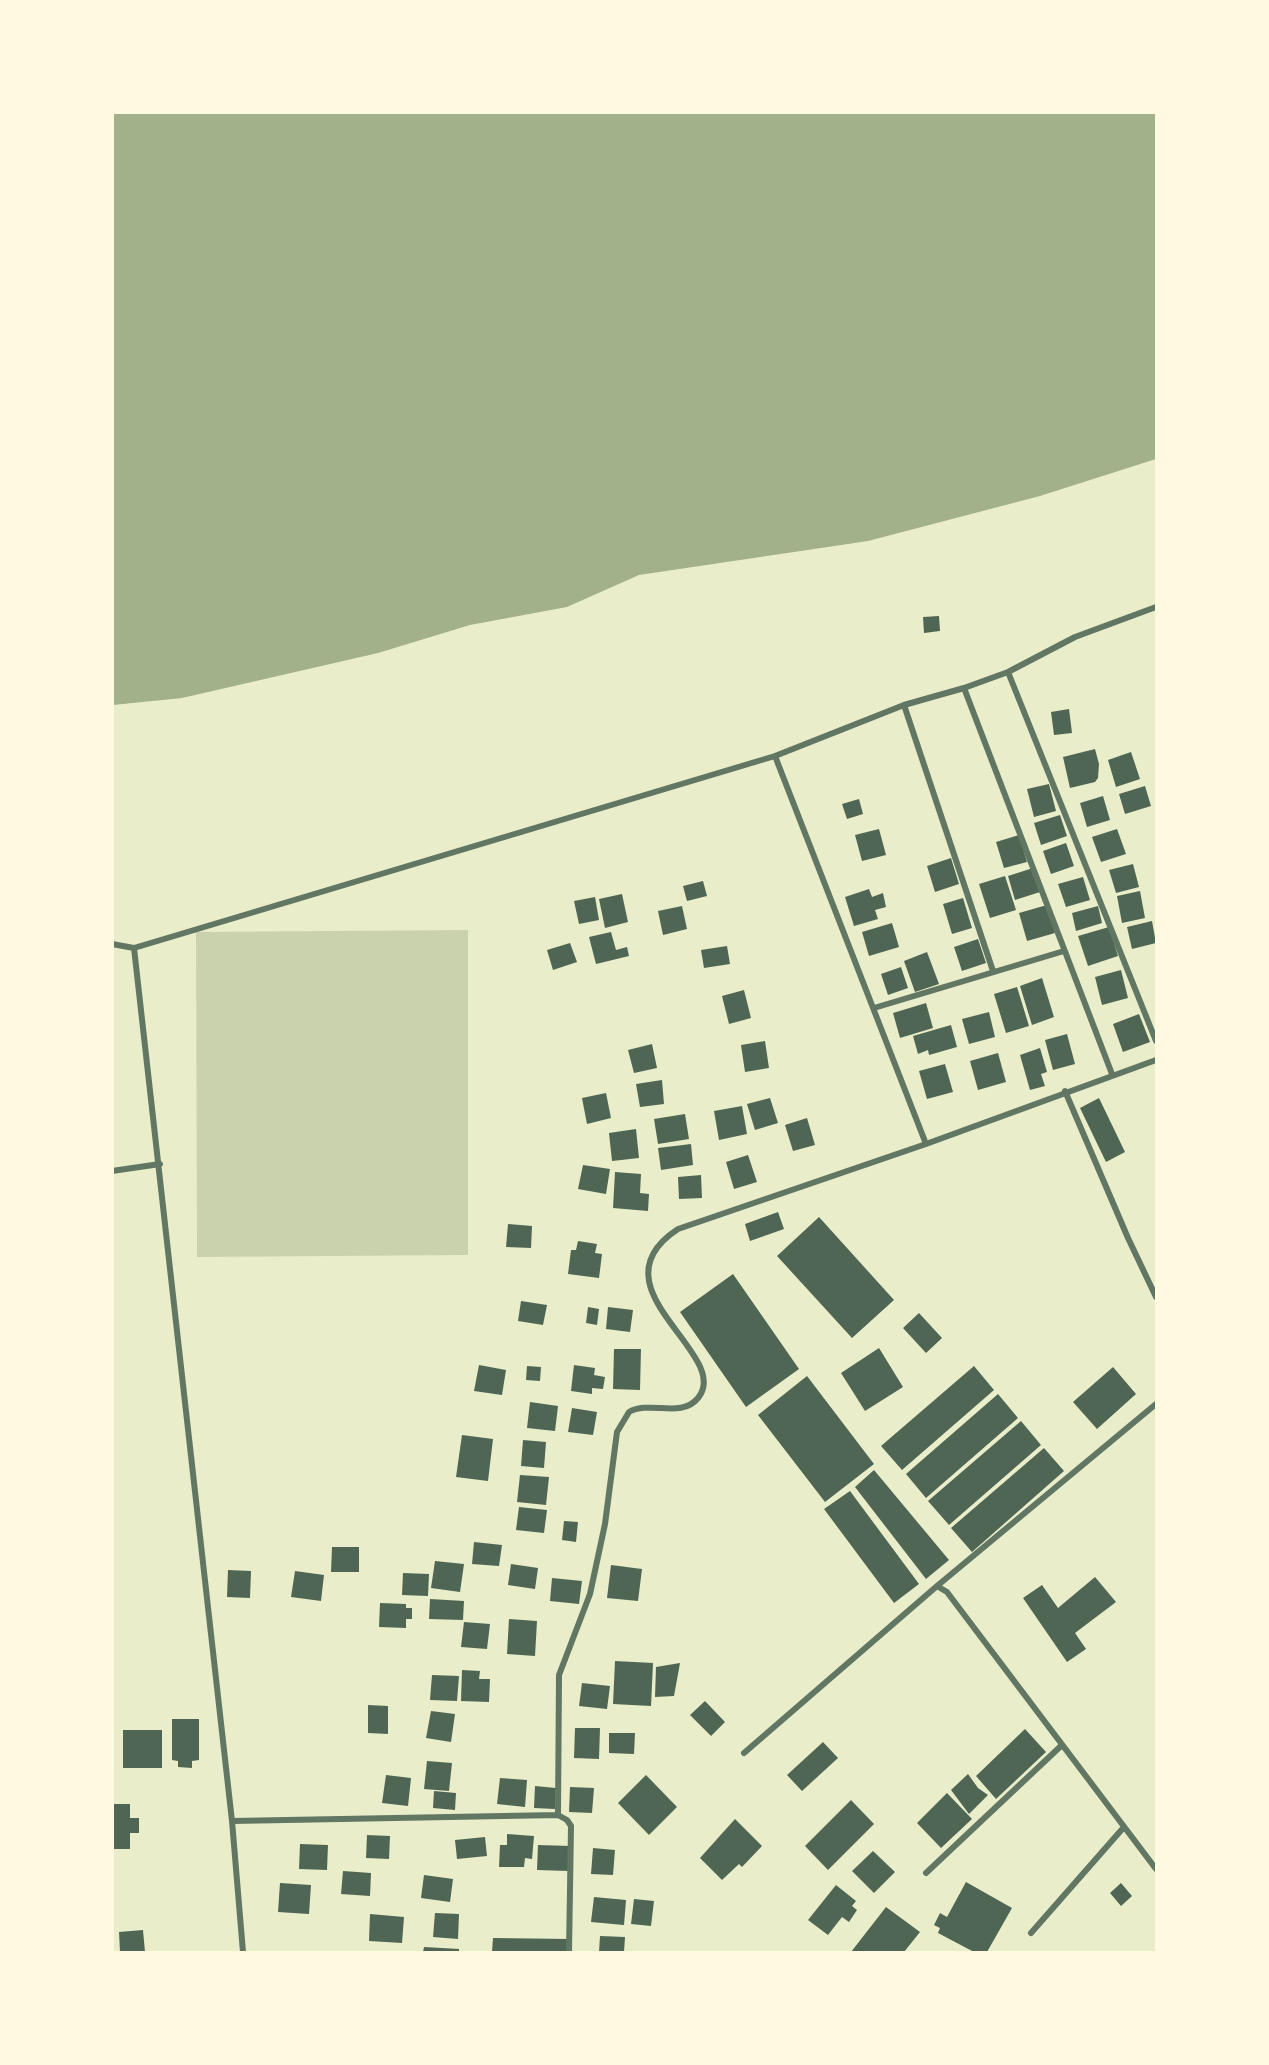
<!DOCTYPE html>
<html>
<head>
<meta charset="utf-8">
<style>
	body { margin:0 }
	#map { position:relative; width:1269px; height:2065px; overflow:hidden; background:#e9edc9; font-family:"Sofia Sans Condensed",sans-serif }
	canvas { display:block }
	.frame { position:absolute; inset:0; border:114px solid #fefae0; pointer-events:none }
</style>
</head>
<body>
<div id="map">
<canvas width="1269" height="2065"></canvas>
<div class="frame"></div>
</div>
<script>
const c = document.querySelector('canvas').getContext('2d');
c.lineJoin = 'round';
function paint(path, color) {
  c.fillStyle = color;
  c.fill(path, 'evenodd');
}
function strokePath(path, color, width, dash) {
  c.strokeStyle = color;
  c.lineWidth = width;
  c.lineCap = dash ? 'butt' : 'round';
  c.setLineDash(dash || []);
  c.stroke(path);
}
paint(new Path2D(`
	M468,930v325l-271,2 -1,-325z`), '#cad2ad');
paint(new Path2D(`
	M113,112l1043,1v346l-116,37 -172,45 -229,34 -72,32 -97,18 -92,28 -196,45 -69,7z`), '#a3b18a');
paint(new Path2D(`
	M939,616l1,15 -16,2 -1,-16z
	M1069,709l3,24 -18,2 -3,-23z
	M1095,749l4,15 -1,14 -3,4 -25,6 -7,-31z
	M1131,752l9,27 -24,8 -8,-27z
	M1049,784l7,27 -22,6 -7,-28z
	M1145,786l6,20 -26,8 -6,-20z
	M1103,796l7,24 -23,7 -7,-24z
	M859,799l4,15 -16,5 -5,-15z
	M1060,815l7,21 -26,9 -7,-22z
	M879,829l7,26 -24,6 -7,-26z
	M1117,829l9,25 -25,8 -9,-25z
	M1019,835l8,27 -23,6 -8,-26z
	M1066,843l8,23 -23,8 -8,-23z
	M951,858l8,26 -24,8 -8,-26z
	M1133,864l6,23 -23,6 -7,-23z
	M1033,868l7,24 -25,8 -7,-24z
	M1005,876l11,34 -26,8 -11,-34z
	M1083,877l7,23 -24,7 -8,-23z
	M703,881l4,15 -20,5 -4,-15z
	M869,889l3,8 11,-4 3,14 -11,3 3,9 -24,7 -9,-29z
	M1140,891l5,27 -23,5 -5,-27z
	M622,894l6,28 -23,6 -6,-29z
	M595,897l4,23 -20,4 -5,-23z
	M963,898l9,30 -20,6 -9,-30z
	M1047,905l8,28 -28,8 -8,-28z
	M682,906l5,23 -24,6 -5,-24z
	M1098,906l4,17 -26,8 -4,-18z
	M1152,921l4,22 -24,6 -5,-22z
	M892,923l7,24 -30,9 -7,-24z
	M1109,927l9,29 -30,10 -10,-30z
	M611,932l5,18 11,-3 2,9 -33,8 -7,-27z
	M978,939l8,24 -24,8 -8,-24z
	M570,943l7,19 -24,8 -6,-20z
	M727,946l3,18 -26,4 -3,-18z
	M927,952l12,32 -24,8 -11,-31z
	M901,967l7,21 -20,7 -7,-21z
	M1121,970l7,28 -26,7 -7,-28z
	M1042,978l12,39 -22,8 -12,-39z
	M1017,987l12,39 -23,7 -12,-39z
	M744,990l7,28 -22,6 -7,-28z
	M926,1003l7,25 -33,10 -7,-25z
	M989,1012l6,25 -26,7 -7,-25z
	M1139,1014l11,28 -27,10 -10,-28z
	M951,1025l6,22 -28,8 -1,-5 -10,4 -5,-18z
	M1067,1034l8,30 -22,6 -8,-30z
	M765,1041l4,27 -24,4 -4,-27z
	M652,1044l5,24 -23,5 -6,-23z
	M1040,1048l7,24 -6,2 4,12 -15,4 -10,-35z
	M998,1053l8,29 -28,8 -8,-29z
	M945,1064l8,28 -26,7 -8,-28z
	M662,1080l2,24 -24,3 -4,-23z
	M606,1093l5,25 -24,6 -5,-26z
	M770,1098l8,25 -23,7 -8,-26z
	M1099,1098l26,54 -19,10 -26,-54z
	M742,1106l5,28 -28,6 -5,-29z
	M685,1114l4,25 -31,5 -4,-25z
	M807,1118l8,27 -22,6 -8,-26z
	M636,1129l3,29 -27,3 -3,-28z
	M691,1144l2,21 -32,5 -3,-22z
	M748,1155l9,27 -23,7 -8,-27z
	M583,1165l27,4 -4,25 -28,-5z
	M615,1172l26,2 -1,19 9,1 -1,17 -35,-3z
	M701,1175l1,23 -23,1 -1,-22z
	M778,1212l6,17 -34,12 -5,-17z
	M819,1217l75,83 -42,38 -75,-82z
	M508,1224l24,2 -1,22 -25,-1z
	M578,1241l19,3 -2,9 7,1 -3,24 -31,-4 3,-24h5z
	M733,1274l66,95 -53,38 -66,-95z
	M521,1301l26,4 -4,20 -25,-4z
	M588,1307l11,2 -2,16 -11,-2z
	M608,1307l25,3 -3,22 -24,-3z
	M919,1313l23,25 -16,15 -23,-25z
	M879,1348l24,39 -38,24 -24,-38z
	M614,1349h27l-1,41 -27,-1z
	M479,1365l27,5 -4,25 -28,-4z
	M574,1365l21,3 -1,7 11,2 -2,12 -11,-1v6l-21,-3z
	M527,1366l14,1 -1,14 -14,-1z
	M974,1366l20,24 -92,80 -21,-24z
	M1113,1367l23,27 -39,35 -24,-27z
	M807,1376l67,88 -49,38 -67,-87z
	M998,1394l20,24 -92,80 -20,-24z
	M530,1402l28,4 -3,25 -28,-3z
	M572,1408l25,4 -4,23 -25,-3z
	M1021,1421l20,24 -92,80 -21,-24z
	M462,1435l31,4 -5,42 -32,-4z
	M523,1440l23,2 -2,26 -23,-2z
	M1044,1448l20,23 -92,81 -21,-24z
	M874,1470l75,90 -23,19 -71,-92z
	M520,1475l29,2 -3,28 -29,-3z
	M850,1491l69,93 -25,19 -70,-94z
	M519,1507l28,3 -3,23 -28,-3z
	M564,1521l14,1 -2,20 -14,-2z
	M474,1542l28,3 -3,21 -27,-2z
	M332,1547h27v25h-28z
	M435,1561l29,3 -4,28 -29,-4z
	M511,1564l27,4 -3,21 -27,-4z
	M611,1565l31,4 -4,32 -31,-3z
	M228,1570l23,1 -1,27 -23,-1z
	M295,1571l29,4 -3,26 -30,-4z
	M403,1573l26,1 -1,22 -26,-1z
	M1095,1577l21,25 -41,31 11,16 -19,13 -44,-64 19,-13 16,23z
	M552,1578l30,3 -3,23 -29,-3z
	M430,1599l34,2 -1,19 -34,-1z
	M380,1603l26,1v4h6v11h-6v9l-27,-1z
	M509,1619l28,2 -2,35 -28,-2z
	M464,1622l26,2 -3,25 -26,-2z
	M615,1661l38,2 -2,43 -38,-2z
	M680,1663l-6,33 -19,1 1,-30z
	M462,1670l18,1 -1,8h11l-1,23 -28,-1z
	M432,1675l27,1 -2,25 -27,-1z
	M582,1683l28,3 -3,23 -28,-3z
	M705,1701l20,21 -14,14 -21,-21z
	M368,1705l20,1v28l-20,-1z
	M431,1711l24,3 -4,28 -25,-4z
	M172,1719h27v41l-7,1v7l-14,-1v-6l-6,-1z
	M575,1728h25l-1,31 -25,-1z
	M1025,1729l21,23 -50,47 -20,-23z
	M123,1730h39v38h-39z
	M609,1733h26l-1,21 -25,-1z
	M823,1742l15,16 -36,33 -15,-16z
	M427,1761l25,2 -3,28 -25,-2z
	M968,1774l10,14 10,7 -19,19 -18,-24z
	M386,1775l25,3 -3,28 -26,-3z
	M646,1775l31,32 -28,28 -31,-32z
	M500,1778l27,2 -2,27 -28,-3z
	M535,1786l21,2 -1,21 -21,-1z
	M570,1787l24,1 -2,25 -23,-1z
	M434,1791l22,2 -1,17 -22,-2z
	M947,1793l25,26 -31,29 -24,-25z
	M851,1800l23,24 -46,46 -23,-24z
	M112,1804h18v14h9v15h-9v16h-18z
	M735,1819l27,27 -20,21 -3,-3 -17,16 -22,-22z
	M507,1834l27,2 -2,23 -7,-1 -1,9h-25l1,-22h7z
	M367,1835l23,1 -1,23 -23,-1z
	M485,1837l2,19 -30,3 -2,-19z
	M300,1844l28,1 -1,25 -28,-1z
	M538,1845l33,1 -2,25 -32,-1z
	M593,1848l22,2 -2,25 -22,-1z
	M873,1851l22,21 -21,21 -22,-22z
	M343,1871l28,2 -1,23 -29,-2z
	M424,1875l29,4 -3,23 -29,-4z
	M966,1882l46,26 -25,44h-13l-36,-19 2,-5 -6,-3 6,-12 7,4z
	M280,1883l31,2 -2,29 -31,-2z
	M1121,1883l11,13 -11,10 -11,-13z
	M836,1885l20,16 -4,5 5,4 -8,12 -7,-5 -14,18 -20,-15z
	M594,1897l32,3 -2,25 -33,-3z
	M634,1899l20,2 -3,25 -20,-2z
	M886,1907l34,25 -16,20h-53z
	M435,1913l24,1 -1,25 -25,-2z
	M370,1914l34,3 -2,26 -33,-2z
	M143,1930l2,22h-25l-1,-20z
	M600,1936l25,1 -1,15h-25z
	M493,1938l76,1v13h-77z
	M424,1947l35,2v3h-36z`), '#4f6655');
strokePath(new Path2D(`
	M1008,672l148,369
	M964,688l148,386
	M904,705l89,266
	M775,756l151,388 230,-84
	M112,944l22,4 641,-192 129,-51 60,-17 44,-16 67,-35 81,-30
	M134,948l98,873 11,131
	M874,1008l190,-57
	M1065,1091l63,147 28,59
	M112,1171l48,-7
	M937,1586l219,-182
	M744,1753l193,-167 10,6 209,277
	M558,1815l1,-140 31,-81 15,-70 12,-92 12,-20c21,-12 52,7 69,-14 36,-44 -110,-110 -20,-169l248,-85
	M232,1821l326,-6 9,5 4,6 -2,126
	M926,1873l136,-128
	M1031,1933l93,-106`), '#617663', 6);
</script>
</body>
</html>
